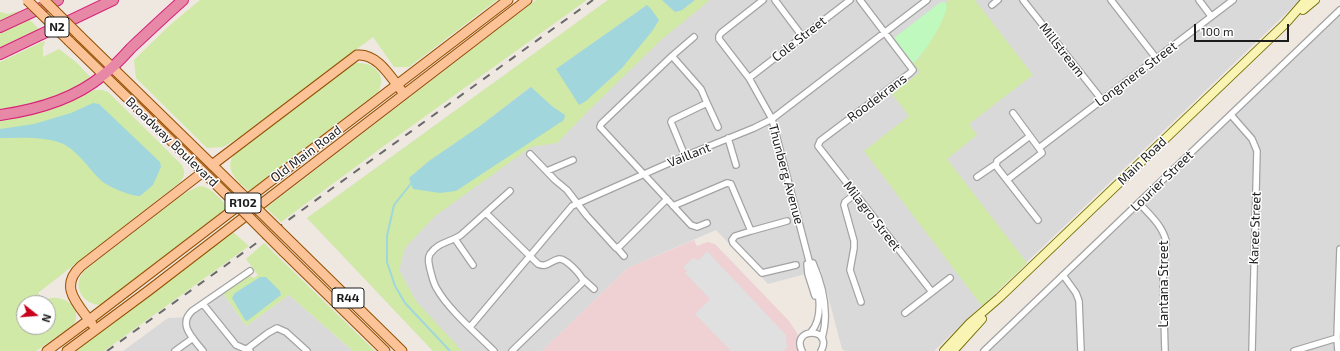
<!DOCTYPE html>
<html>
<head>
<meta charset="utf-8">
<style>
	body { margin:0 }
	#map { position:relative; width:1340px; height:351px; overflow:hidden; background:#eee8e1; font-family:"Exo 2",sans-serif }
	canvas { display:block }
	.north { position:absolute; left:16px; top:295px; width:40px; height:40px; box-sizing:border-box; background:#fff; border:1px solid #a4a4a4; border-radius:50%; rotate:107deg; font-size:11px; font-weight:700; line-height:16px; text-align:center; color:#1c1c1c }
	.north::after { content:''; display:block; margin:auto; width:14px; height:18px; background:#c8001b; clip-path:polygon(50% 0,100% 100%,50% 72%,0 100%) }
	.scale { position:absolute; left:1194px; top:24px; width:95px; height:18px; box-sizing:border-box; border:2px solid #1c1c1c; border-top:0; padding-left:5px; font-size:12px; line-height:14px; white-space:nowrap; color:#1c1c1c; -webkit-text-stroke:3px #fff; paint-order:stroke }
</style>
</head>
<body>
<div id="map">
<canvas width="1340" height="351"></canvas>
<div class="north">N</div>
<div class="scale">100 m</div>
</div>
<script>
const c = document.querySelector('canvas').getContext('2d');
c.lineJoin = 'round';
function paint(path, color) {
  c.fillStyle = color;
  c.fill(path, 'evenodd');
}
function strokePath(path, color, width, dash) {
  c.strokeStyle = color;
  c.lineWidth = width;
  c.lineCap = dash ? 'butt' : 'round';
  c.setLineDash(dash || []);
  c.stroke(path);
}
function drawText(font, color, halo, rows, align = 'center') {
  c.font = font + ' "Exo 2",sans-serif';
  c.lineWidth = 3;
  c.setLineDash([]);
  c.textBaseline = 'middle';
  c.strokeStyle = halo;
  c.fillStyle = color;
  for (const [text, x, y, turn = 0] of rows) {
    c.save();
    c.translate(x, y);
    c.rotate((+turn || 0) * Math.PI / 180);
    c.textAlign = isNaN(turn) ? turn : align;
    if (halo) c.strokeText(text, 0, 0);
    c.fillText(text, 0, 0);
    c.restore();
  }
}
paint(new Path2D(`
	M608,0h692l-366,351h-89l-3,-2 -21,-79 -53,14 -52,-54 -88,38 -86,83h-109l-126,-133z
	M1340,6v345h-361l207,-198z
	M223,293l23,33 43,-31 64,56h-230l45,-33 22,-1z`), '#dad9d9');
paint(new Path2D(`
	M694,240l3,6 10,-4 8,2 74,77 8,12 5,18h-260l86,-83z`), '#efd0d3');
paint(new Path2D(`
	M200,0h297l-88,67h-15l-21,-30 -135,101 -15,9 -16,1 -71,-70 -2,-18 36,-35z
	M536,0h51l-199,143 -107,79 -15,-14z
	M608,0h54l13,12 7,-2 13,-10h15l-49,40 -71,69 -33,34 -26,4 -96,69 -30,32 -6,22 17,31 46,50h-29l-126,-133zM647,5l-25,63 -16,15 -50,-14zM530,87l23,20 -86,76 -11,8 -47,-13 20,-17 51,-35z
	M949,0h26l58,75 -64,49 8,11 -30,24 80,104 -45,43 -118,-155 45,-35 -17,-22 28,-22 -7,-9 7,-5 27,-52 -1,-3z
	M18,11l1,1 -19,9v-9l8,2z
	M29,19l11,11 -40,19v-16z
	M44,41l1,1 -2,5v10l16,-8 18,14 15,16 -9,6 -35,16 -48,11v-50z
	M356,63c17,-1 32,11 22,29l-129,99c-10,-9 -26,-21 -15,-36l112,-86z
	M94,90h8l6,2 73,72c5,7 4,13 -2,19l-141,110 5,8c18,-11 42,8 30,24l-37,26h-36v-232l78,-23zM24,303h24v24h-24z
	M199,186c12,0 21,13 29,21l-128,98c-13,0 -26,-14 -20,-27 2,-6 8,-10 13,-14l88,-68 6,-4z
	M233,232l16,14 -145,105h-33z
	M264,243l111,108h-22l-64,-56 -43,31 -23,-33 25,-18 6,3 4,-3 -12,-16z`), '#d0e9a6');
paint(new Path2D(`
	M944,1l3,5c-1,13 -23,49 -34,57l-19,-25 47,-36 1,1z`), '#c0f9bd');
paint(new Path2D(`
	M707,251l79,84 1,13 -3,3h-53l-36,-37 15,-15 -25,-26 2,-2 -4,-4 11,-10 4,4z`), '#e0e0e0');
paint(new Path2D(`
	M662,0h33l-13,10 -7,2z
	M647,5l4,4 8,11 -6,10 -31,38 -36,33 -7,4 -23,-36z
	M531,87l22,20 12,8 -1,5 -108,71 -16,2 -27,-4 -4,-11 20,-17 51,-35z
	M93,103l6,1 61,58 1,5 -8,18 -13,11c-9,0 -29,-8 -37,-14 -14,-12 -24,-31 -42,-39 -19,-7 -42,-5 -61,-5v-9l34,-5 37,-11z
	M260,277h6l14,14 1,4 -34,26 -2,-1 -13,-22 3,-5z`), '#a1d7dc');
strokePath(new Path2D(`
	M413,181l-19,24 -7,31v26l8,24 10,17 45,48`), '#a1d7dc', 2);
const street = new Path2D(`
	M763,0l-42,33 -2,3v3l30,39 23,41 47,180c1,12 0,24 -8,33
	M775,0l27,36
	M860,0l53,70 -3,3 -90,68 -2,5 114,146
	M1023,0l79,100
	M1111,0l45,58
	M1199,0l12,16
	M992,5l6,-5
	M672,56l22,-19
	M749,78l101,-78
	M707,103l11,24
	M1231,115l21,24 5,12 -5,200
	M1030,136l-33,25 -1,5 42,54
	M728,138l8,27
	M1039,148l194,-148
	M530,154l25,26 12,10 20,26 29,32 4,-2 47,-47
	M685,156l-14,-34 1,-2 35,-17 -6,-14 -29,-33 -71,68 -1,3 91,98 6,2 10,-4
	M547,171l26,-11
	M977,177l19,-13
	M1007,180l35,-27 -1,-2 -28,-38
	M855,194l-10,8 -1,3 10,36v7l-4,22 11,32
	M1139,203c10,11 23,22 27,38l-3,40 2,70
	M673,206l54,-23 4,1 20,47 -16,5 -3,4 1,3 29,30 34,-8
	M486,213l52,51c9,4 12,-3 21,-5 7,-1 21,15 24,21l-1,3 -70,68
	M751,231l36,-10
	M455,239l18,26
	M617,248l7,8
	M813,263c10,23 16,51 9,75
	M807,264l1,10 7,22
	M1063,275l13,18 3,8 2,50
	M583,279l11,10
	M203,304l33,41 14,6
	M905,313l45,-35
	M470,327l102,-121 113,-50 69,-28 18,-9 155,-119
	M247,349l21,-16 9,-5 9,4 21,19
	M175,351l18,-13
	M203,351c-9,-12 -26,-26 -11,-40l58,-40
	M494,351c-17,-17 -46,-42 -57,-62 -4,-6 -5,-13 -7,-20 -1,-6 -3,-10 0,-15 8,-12 21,-12 31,-19l49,-44
	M802,351c-12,-24 32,-24 19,0
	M984,351l356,-341
	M1294,351l43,-13
	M1338,351l-1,-13 3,-89`);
const secondary = new Path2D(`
	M1303,10l12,-10
	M944,351l26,-28 29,-25 286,-274 21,-24
	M953,351l29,-32`);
const primary = new Path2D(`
	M80,36l163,159
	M69,41l165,161
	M212,165l145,-110c20,-2 33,21 44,35
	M294,245l108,106
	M284,252l101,99
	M92,324c-14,-20 -34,-37 -11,-58l122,-94
	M47,351l42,-31 419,-320
	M67,351l81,-60 379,-291`);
const highway = new Path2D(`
	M0,27l58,-27
	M0,54l113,-54
	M0,115c36,-5 74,-16 102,-39 11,-8 20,-18 29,-28 17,-16 34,-32 52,-48`);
strokePath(street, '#a3a3a3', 8);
strokePath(secondary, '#726f04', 10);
strokePath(primary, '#944f00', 11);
strokePath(highway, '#d82279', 12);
strokePath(street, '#fff', 5.5);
strokePath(secondary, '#f9f4b4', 8);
strokePath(primary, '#fcc398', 9);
strokePath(highway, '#e688a6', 10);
strokePath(new Path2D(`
	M107,351l486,-351`), '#6a6a6a', 2, [8, 8]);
const primaryBridge = new Path2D(`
	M27,0l42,41
	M44,0l36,36
	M243,195l51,50
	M234,202l50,50`);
strokePath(primaryBridge, '#944f00', 11, []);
strokePath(primaryBridge, '#fcc398', 9);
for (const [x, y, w] of [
	[57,27,24],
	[243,203,36],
	[348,298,32]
]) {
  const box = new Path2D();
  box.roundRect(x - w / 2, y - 10, w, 20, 3);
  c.fillStyle = '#fff';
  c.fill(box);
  strokePath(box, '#1c1c1c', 1);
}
drawText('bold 12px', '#1c1c1c', null, [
	["N2",57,27],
	["R102",243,203],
	["R44",348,298]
]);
drawText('13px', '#1c1c1c', '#fff', [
	["Cole Street",799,39,-38],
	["Millstream",1062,50,52],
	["Longmere Street",1136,74,-37],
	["Roodekrans",877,98,-37],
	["Broadway Boulevard",172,142,44],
	["Old Main Road",306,154,-37],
	["Vaillant",689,155,-22],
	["Main Road",1142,161,-44],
	["Thunberg Avenue",786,174,75],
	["Lourier Street",1162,181,-44],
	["Milagro Street",872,216,52],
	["Karee Street",1255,228,-88],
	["Lantana Street",1164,284,-90]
]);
</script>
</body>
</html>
